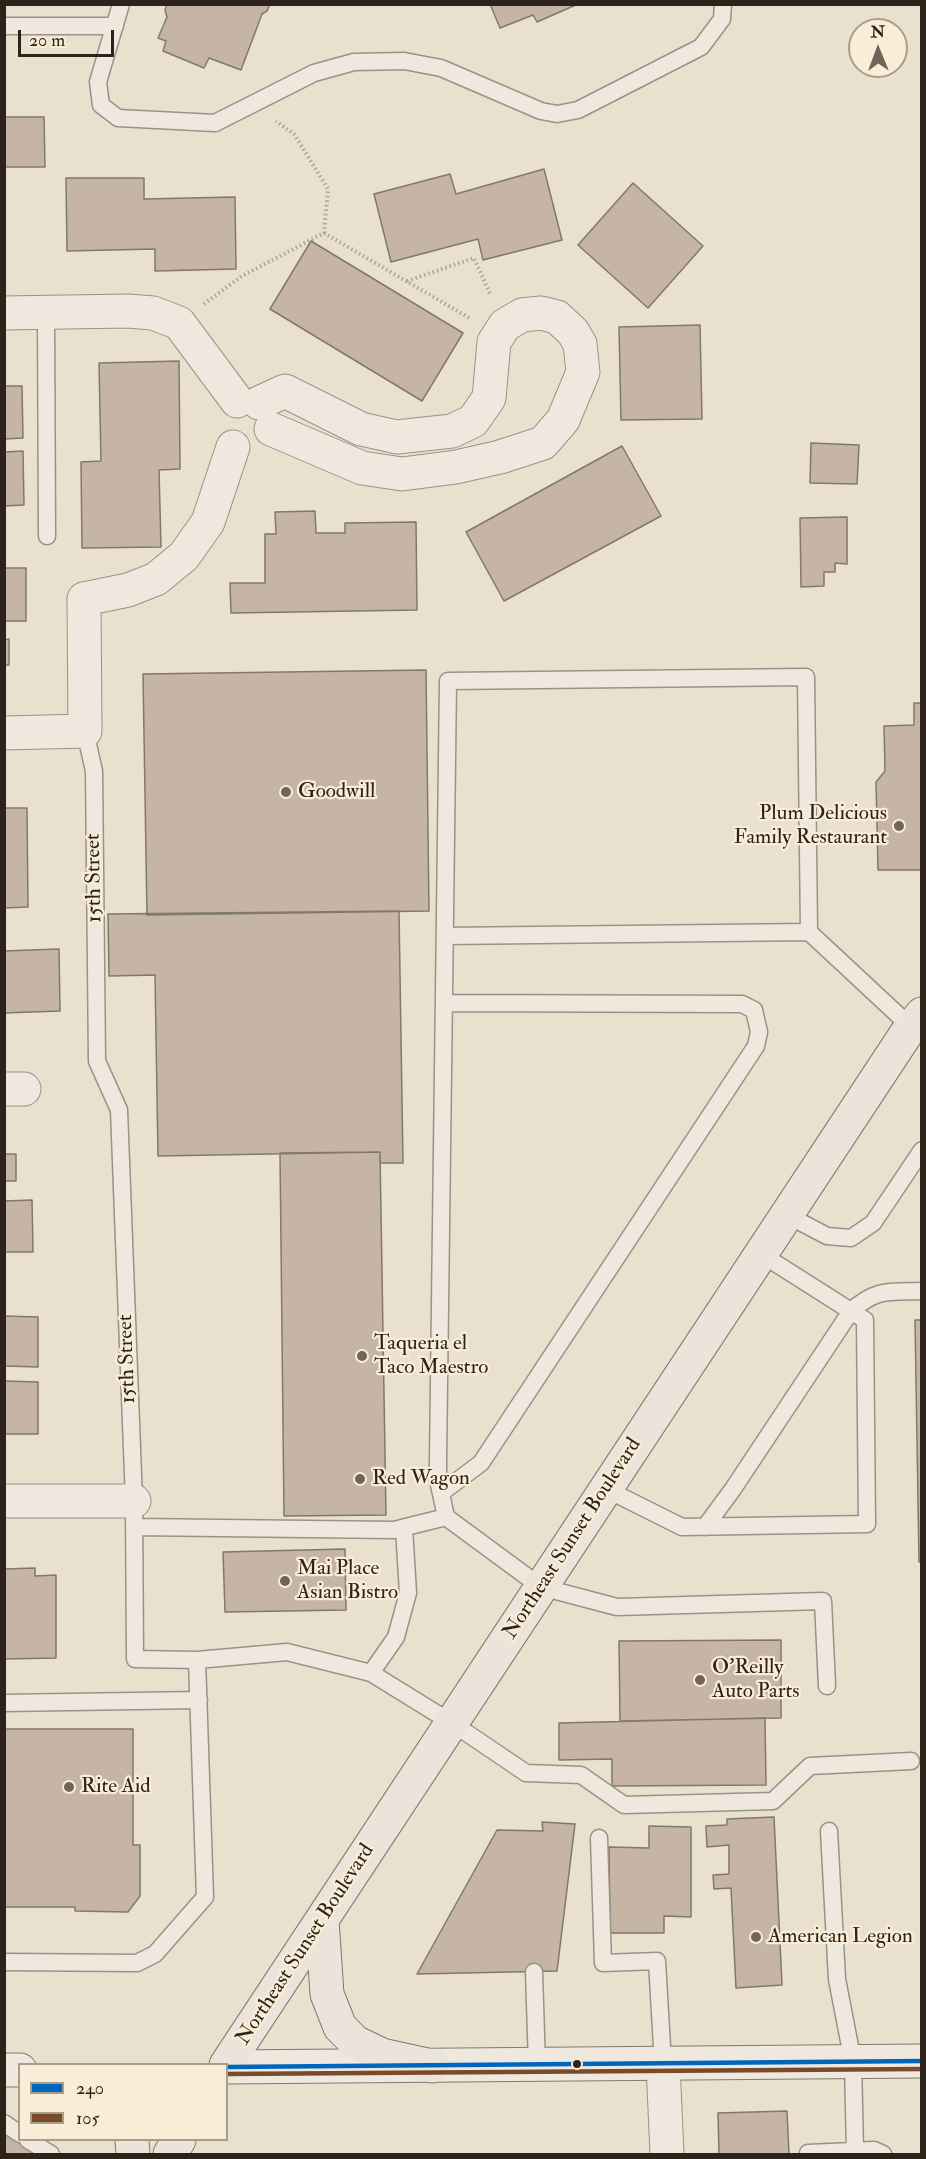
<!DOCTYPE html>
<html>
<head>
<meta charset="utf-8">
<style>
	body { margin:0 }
	#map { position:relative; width:926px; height:2159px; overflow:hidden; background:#eae0ce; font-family:"IM FELL Double Pica",serif }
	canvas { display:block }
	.frame { position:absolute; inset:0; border:6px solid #2e231a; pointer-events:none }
	.legend { position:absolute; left:18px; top:2063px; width:210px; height:78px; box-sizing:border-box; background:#faedd7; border:2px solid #a89c8b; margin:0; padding:8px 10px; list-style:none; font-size:18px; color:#2e231a }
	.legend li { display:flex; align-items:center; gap:12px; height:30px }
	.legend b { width:30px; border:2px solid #a89c8b }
	.north { position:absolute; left:848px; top:18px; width:60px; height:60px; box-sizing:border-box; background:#faedd7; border:2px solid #a89c8b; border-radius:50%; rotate:359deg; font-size:16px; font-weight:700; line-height:24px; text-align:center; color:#2e231a }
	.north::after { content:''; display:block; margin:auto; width:21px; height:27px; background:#706559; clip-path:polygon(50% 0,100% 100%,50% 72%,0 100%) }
	.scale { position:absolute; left:18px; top:30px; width:96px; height:27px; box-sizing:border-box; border:3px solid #2e231a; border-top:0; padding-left:8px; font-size:18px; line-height:21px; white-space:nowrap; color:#2e231a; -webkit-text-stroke:4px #faedd7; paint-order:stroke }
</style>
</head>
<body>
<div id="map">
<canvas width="926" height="2159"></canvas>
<div class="frame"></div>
<ul class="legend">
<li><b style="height:8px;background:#0065bd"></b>240</li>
<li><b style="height:8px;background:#7a4b2a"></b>105</li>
</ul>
<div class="north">N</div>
<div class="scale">20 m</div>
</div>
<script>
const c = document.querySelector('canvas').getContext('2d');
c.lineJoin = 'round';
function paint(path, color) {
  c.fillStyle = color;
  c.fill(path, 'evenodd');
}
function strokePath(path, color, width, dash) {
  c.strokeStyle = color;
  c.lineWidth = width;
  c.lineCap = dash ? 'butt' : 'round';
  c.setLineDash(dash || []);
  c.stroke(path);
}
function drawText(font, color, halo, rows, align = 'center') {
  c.font = font + ' "IM FELL Double Pica",serif';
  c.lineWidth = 4.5;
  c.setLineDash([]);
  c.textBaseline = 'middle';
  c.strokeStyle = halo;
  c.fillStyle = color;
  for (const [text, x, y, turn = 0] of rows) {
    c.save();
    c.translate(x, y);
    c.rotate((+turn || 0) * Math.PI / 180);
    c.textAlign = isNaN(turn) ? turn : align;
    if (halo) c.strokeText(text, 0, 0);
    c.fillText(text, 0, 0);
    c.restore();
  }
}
const building = new Path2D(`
	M167,4h103l-3,7 -5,3 -21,56 -32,-12 -5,10 -41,-17 3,-10 -8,-3 9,-21 -2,-7z
	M578,4l-41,18 -4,-7 -33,13 -10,-24z
	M4,117h40l1,50h-41z
	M544,169l18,71 -79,20 -5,-21 -87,23 -17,-68 76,-20 6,20z
	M66,178h78v21l91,-2 1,72 -81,2v-22l-88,2z
	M633,183l70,63 -55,62 -70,-63z
	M311,241l152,92 -41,68 -152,-92z
	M700,325l2,94 -81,1 -2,-93z
	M179,361l1,108 -21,1 2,77 -79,1 -1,-86 20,-1 -2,-98z
	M4,386h18l1,52 -19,1z
	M811,443l48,2 -2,39 -47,-1z
	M622,446l39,70 -157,85 -38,-69z
	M23,451l1,54 -20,1v-54z
	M315,511l1,22h29v-10l71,-1 1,88 -186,3 -1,-30h35v-49h11l-1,-22z
	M847,517v47l-12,-1v9h-11v14l-23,1 -1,-69z
	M4,568h22v53h-22z
	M9,639v26h-5v-25z
	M426,670l3,241 -282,4 -4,-241z
	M914,703h8v167h-44l-2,-88 9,-11 -1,-45 30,-1z
	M4,808h23l1,99 -24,1z
	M399,911l4,252h-23v-11l-222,4 -3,-181 -46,1 -1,-62z
	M59,949l1,62 -56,2v-62z
	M380,1152l6,363 -102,1 -4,-363z
	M4,1154h12v27h-12z
	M32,1200l1,52h-29v-51z
	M4,1316l34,1v50l-34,-1z
	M915,1320h7v242h-3z
	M4,1381l34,1v52h-34z
	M345,1549l1,61 -121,2 -2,-60z
	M35,1568v8l21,-1v83l-52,1v-90z
	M781,1640v78l-161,3 -1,-80z
	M765,1718l1,67 -154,1v-27l-53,1v-37z
	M4,1729h129v116h7v51l-12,16 -53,-1v-4h-71z
	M774,1817l8,168 -46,3 -5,-100 -17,1 -1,-14 16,-1v-29l-22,2 -1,-21 21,-1v-6z
	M542,1822l33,2 -18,147 -140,3 80,-144 46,1z
	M649,1826l42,1v90l-27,-1v17h-54l-1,-86 40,1z
	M787,2111l2,43h-70l-1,-41z
	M6,2133l32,21h-34z`);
paint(building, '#c6b4a4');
strokePath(building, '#7f796e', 1.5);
const lane = new Path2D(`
	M121,4l-23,78 3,23 17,13 97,5 99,-50 40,-11 50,-1 37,7 100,43 16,3 21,-4 123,-63 21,-28 1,-15
	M4,26h111
	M46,312l1,224
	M85,731l9,40 3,290 22,49 15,391 1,158 62,1 90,-8 84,21 81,50 74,50 55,2 43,30 149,-4 37,-35 101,-5
	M445,936l364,-4
	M787,1215l40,21 24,2 22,-15 49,-73
	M606,1489l76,38 185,-3 -2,-204 -104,-66
	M441,1493l40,-30 275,-417 3,-14 -5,-22 -12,-6 -298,-1
	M134,1527l260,3 52,-13
	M705,1527l28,-38 118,-178c26,-23 38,-19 71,-20
	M371,1673l25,-36 12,-44 -4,-65
	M827,1686l-4,-85 -206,6 -76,-20 -95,-70 -8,-37v-19l10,-780 358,-4 3,255 102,95
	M4,1703l195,-3
	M829,1831l8,148 16,83 2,89
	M599,1838l4,125 54,-2 6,103
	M4,1962l133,1 18,-9 50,-57 -8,-237
	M534,1972l3,93
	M4,2123l16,11
	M28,2140l23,14
	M808,2153l66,-3 9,4`);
const street = new Path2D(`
	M4,313l124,-2 25,2 26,10 58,78
	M259,403l26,-12 76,38 36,8 55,-6 21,-10 16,-23 5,-56 11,-17 17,-10 19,-2 16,4 16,15 7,12 3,28 -20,48 -20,23 -43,14 -44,10 -54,7 -40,-6 -91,-39
	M4,733l81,-2 -1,-132 44,-9 28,-11 28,-23 24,-34 25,-75
	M4,1089h20
	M4,1501h130
	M663,2064l4,90`);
const secondary = new Path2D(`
	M226,2067l696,-6
	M4,2070h16`);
const primary = new Path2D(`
	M322,1920l5,74 13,33 15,15 27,13 50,11
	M226,2065l682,-1034 14,-17
	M132,2140l1,14
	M170,2154l9,-14`);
strokePath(lane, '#999287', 19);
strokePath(street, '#999287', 35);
strokePath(secondary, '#7f796e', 35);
strokePath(primary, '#7f796e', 35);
strokePath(new Path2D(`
	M324,233l147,86
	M407,281l67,-23 17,38
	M204,304l38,-28 82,-43 4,-44 -34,-55 -18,-13`), '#aaa49d', 4, [1.5, 3]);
strokePath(lane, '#eee8df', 16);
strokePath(street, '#eee8df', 33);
strokePath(secondary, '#eee8df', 33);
strokePath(primary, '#ebe4da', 33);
strokePath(new Path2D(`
	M226,2067l696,-6`), '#0065bd', 4.5);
strokePath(new Path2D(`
	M226,2074l696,-5`), '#7a4b2a', 4.5);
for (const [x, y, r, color] of [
	[286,792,6,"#706559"],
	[899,826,6,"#706559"],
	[362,1356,6,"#706559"],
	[360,1479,6,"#706559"],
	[285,1581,6,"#706559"],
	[700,1680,6,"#706559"],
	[69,1787,6,"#706559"],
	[756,1937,6,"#706559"],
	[577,2064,5,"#2e231a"]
]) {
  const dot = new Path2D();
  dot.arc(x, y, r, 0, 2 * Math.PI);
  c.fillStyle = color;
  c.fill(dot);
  strokePath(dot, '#faedd7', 2);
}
drawText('21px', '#2e231a', '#faedd7', [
	["Goodwill",298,792],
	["Plum Delicious",887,814,"right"],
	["Family Restaurant",887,838,"right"],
	["Taqueria el",374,1344],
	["Taco Maestro",374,1368],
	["Red Wagon",372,1479],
	["Mai Place",297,1569],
	["Asian Bistro",297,1593],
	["O'Reilly",712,1668],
	["Auto Parts",712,1692],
	["Rite Aid",81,1787],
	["American Legion",768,1937]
], 'left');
drawText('21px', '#2e231a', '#faedd7', [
	["15th Street",95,878,-91],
	["15th Street",128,1359,-92],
	["Northeast Sunset Boulevard",573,1539,-57],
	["Northeast Sunset Boulevard",306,1945,-57]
]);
</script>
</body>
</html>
